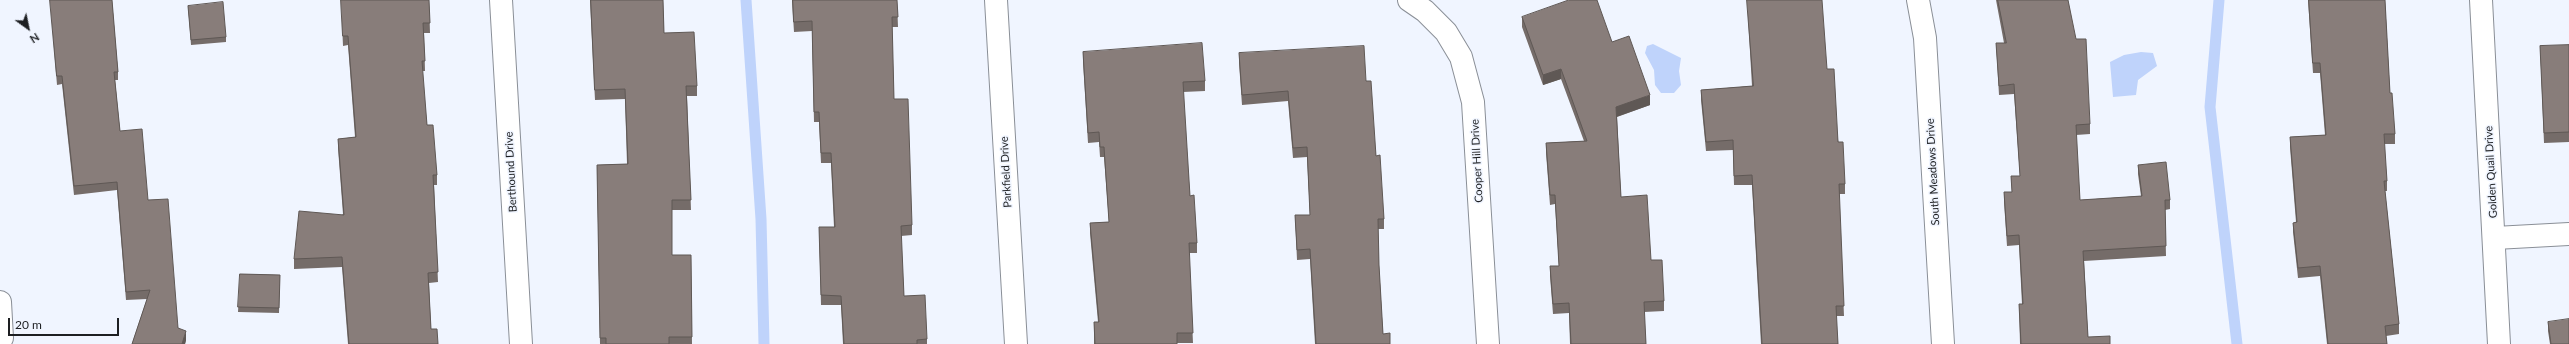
<!DOCTYPE html>
<html>
<head>
<meta charset="utf-8">
<style>
	body { margin:0 }
	#map { position:relative; width:2569px; height:344px; overflow:hidden; background:#f0f5ff; font-family:Lato,sans-serif }
	canvas { display:block }
	.north { position:absolute; left:8px; top:8px; width:40px; height:40px; -webkit-text-stroke:3px #f0f5ff; paint-order:stroke; rotate:147deg; font-size:11px; font-weight:700; line-height:16px; text-align:center; color:#1d1f22 }
	.north::after { content:''; display:block; margin:auto; width:14px; height:18px; background:#1d1f22; clip-path:polygon(50% 0,100% 100%,50% 72%,0 100%) }
	.scale { position:absolute; left:8px; top:318px; width:111px; height:18px; box-sizing:border-box; border:2px solid #1d1f22; border-top:0; padding-left:5px; font-size:12px; line-height:14px; white-space:nowrap; color:#1d1f22; -webkit-text-stroke:3px #f0f5ff; paint-order:stroke }
</style>
</head>
<body>
<div id="map">
<canvas width="2569" height="344"></canvas>
<div class="north">N</div>
<div class="scale">20 m</div>
</div>
<script>
const c = document.querySelector('canvas').getContext('2d');
c.lineJoin = 'round';
function paint(path, color) {
  c.fillStyle = color;
  c.fill(path, 'evenodd');
}
function strokePath(path, color, width, dash) {
  c.strokeStyle = color;
  c.lineWidth = width;
  c.lineCap = dash ? 'butt' : 'round';
  c.setLineDash(dash || []);
  c.stroke(path);
}
function drawText(font, color, halo, rows, align = 'center') {
  c.font = font + ' Lato,sans-serif';
  c.lineWidth = 3;
  c.setLineDash([]);
  c.textBaseline = 'middle';
  c.strokeStyle = halo;
  c.fillStyle = color;
  for (const [text, x, y, turn = 0] of rows) {
    c.save();
    c.translate(x, y);
    c.rotate((+turn || 0) * Math.PI / 180);
    c.textAlign = isNaN(turn) ? turn : align;
    if (halo) c.strokeText(text, 0, 0);
    c.fillText(text, 0, 0);
    c.restore();
  }
}
paint(new Path2D(`
	M1653,44l28,14 -2,13 2,14 -7,8h-13l-6,-8 -1,-15 -9,-17 2,-7z
	M2141,52l12,1 4,13 -19,14 -2,15 -23,2 -3,-35 14,-7z`), '#bfd3fb');
strokePath(new Path2D(`
	M746,0l15,219 3,125
	M2219,0l-9,107 27,237`), '#bfd3fb', 11);
const minor = new Path2D(`
	M501,0l20,344
	M996,0l20,344
	M1409,0l16,11 21,21 15,25 12,45 15,242
	M1918,0l7,38 18,306
	M2481,0l18,344
	M2495,238l74,-4
	M0,302l2,36`);
strokePath(minor, '#8a8f97', 24);
strokePath(minor, '#fff', 22);
paint(new Path2D(`
	M50,0h62l6,72v8h-3l5,51 28,69 30,128 8,12 -1,4h-53l15,-45 -21,1 -9,-110 -43,5 -12,-111 -5,1z
	M341,0h88l1,33h-6l1,38h-3l5,54 10,50v10h-3l4,97 -9,1 2,46 7,15h-90l-6,-77 -48,2v-10l49,-45 -5,-66v-9l17,-2 -7,-92 -5,1z
	M590,0h73l1,33 33,53v10h-10l4,114h-19v45h19l1,89h-92l-3,-179 30,-1 -2,-65 -30,1z
	M792,0h105l1,27h-6l2,72 18,126v10l-11,1 3,60 23,43v5h-84l-2,-39h-20l-2,-78h15l-3,-64h-10l-2,-41h-5l-2,-91 -18,1z
	M1747,0l80,69 18,115v10h-6l5,122h-8l2,28h-77l-9,-159h-18l-1,-35 -27,1 -5,-51v-10l51,-4z
	M1996,0h72l22,124v10l-14,1 4,65 61,-4 -3,-22v-9l32,35v9l-5,1 1,46 -82,5 4,76 22,7h-90l-1,-40h3l-3,-59 -12,1 -3,-44v-10h8l-1,-16h9l-6,-82 -15,1 -3,-52h8z
	M2308,0h77l5,93 5,41v10h-11l3,37v10h-2l14,133v10l-13,2 1,8h-60l-7,-68 -22,2 -5,-46v-9l3,-1 -6,-75v-10l35,-2 -5,-62h-7z
	M188,6l38,31v5l-35,3z
	M1522,17l90,25 38,63 -33,12 4,80 30,63 13,41v10l-20,1 2,32h-76l-1,-31 -16,1 -3,-38v-10h9l-4,-62 -5,1 -4,-52v-10l38,-2 -23,-62 -18,6 -21,-58z
	M2569,45v97l-25,1 -4,-97z
	M1083,52l122,29v10l-22,1 7,104 7,47v10h-8l4,90h-16v1h-83v-22h4l-8,-89v-10l19,-1 -5,-65h-4l-1,-15 -11,1 -5,-81z
	M1239,53l127,28 10,75 8,63v10h-6l1,36 4,69 7,10h-75l-5,-85 -13,1 -2,-45h15l-3,-58 -14,1 -5,-57 -46,4 -3,-42z
	M240,274l40,1 -1,38 -41,-1z
	M2548,322l21,22h-19l-2,-13z`), '#756c69');
paint(new Path2D(`
	M1561,69v10l-18,6v-10z
	M1650,95v10l-34,12v-10z
	M186,331v9l-1,4h-3z`), '#5f5855');
const building = new Path2D(`
	M50,0h62l6,72h-4l6,59 22,-2 6,71 20,-1 10,129 8,3 -4,13h-50l18,-54 -24,2 -9,-110 -43,4 -12,-110h-5z
	M341,0h88l1,23h-7l2,38h-3l5,64h6l4,50h-4l5,97 -10,1 3,56h6l1,15h-89l-7,-87 -48,2 5,-48 45,4 -6,-76 18,-2 -8,-101h-5z
	M591,0h72l1,33 30,-1 3,54h-11l5,114h-19v55h19l1,82h-23v7h-63v-6h-6l-3,-173 31,-1 -3,-75 -30,1z
	M793,0h104l1,17h-6l2,82h14l4,126 -11,1 3,70 21,-1 2,44 -10,1v4h-73l-3,-48 -20,-1 -2,-68h16l-4,-74h-10l-2,-41h-5l-2,-91 -18,1z
	M1569,0h28l15,42 17,-6 21,59 -34,12 5,90 26,-2 4,65h11l2,41 -20,1 2,42h-75l-2,-41 -16,1 -3,-38h9l-4,-71h-5l-4,-52 41,-2 -26,-72 -18,6 -21,-58z
	M1747,0h75l5,69h7l4,73h5l2,42h-6l5,122h-8l2,38h-76l-10,-169 -18,1 -1,-36 -27,2 -5,-52 52,-4z
	M1998,0h70l8,39h10l4,85 -14,1 4,75 62,-4 -4,-31 28,-3 4,38h-5l1,46 -83,5 5,86 22,-1v8h-89l-2,-40h4l-4,-69 -12,1 -3,-44h8l-1,-16h9l-6,-92 -15,2 -3,-43h10z
	M2309,0h76l5,93h2l3,41h-11l3,47h-3l15,143 -14,2 2,18h-59l-8,-78 -22,2 -5,-45 4,-1 -7,-85 36,-2 -6,-72h-7z
	M223,2l3,35 -35,3 -3,-34z
	M1202,43l3,38 -22,1 7,114 4,-1 3,48h-8l4,90h-16v11h-82l-1,-22h5l-9,-99 19,-1 -5,-75h-4l-1,-15 -11,1 -5,-81z
	M2569,45v87l-25,1 -4,-87z
	M1364,46l2,35h5l5,75 4,-1 4,64h-6l1,46 4,69 7,-1v11h-74l-6,-95 -13,1 -2,-35h15l-3,-68 -14,1 -5,-57 -46,4 -3,-42z
	M240,274l40,1 -1,33 -41,-1z
	M2569,319v25h-18l-3,-22z`);
paint(building, '#887d7a');
strokePath(building, '#5f5855', 1);
drawText('11px', '#1d1f22', '#f0f5ff', [
	["Cooper Hill Drive",1477,161,-93],
	["Berthound Drive",511,172,-93],
	["Parkfield Drive",1006,172,-93],
	["South Meadows Drive",1933,172,-93],
	["Golden Quail Drive",2491,172,-93]
]);
</script>
</body>
</html>
